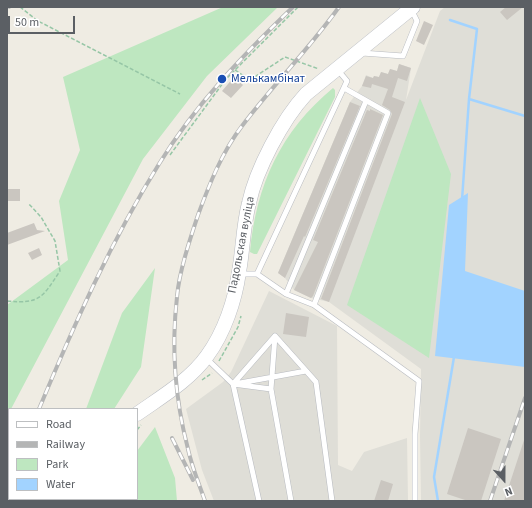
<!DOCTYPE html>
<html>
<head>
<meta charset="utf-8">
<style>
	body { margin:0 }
	#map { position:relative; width:532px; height:508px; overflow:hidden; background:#efece3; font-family:"Source Sans 3",sans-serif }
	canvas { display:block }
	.frame { position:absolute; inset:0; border:8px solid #5b5f64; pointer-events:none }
	.legend { position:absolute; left:8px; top:408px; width:130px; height:92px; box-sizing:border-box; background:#fff; border:1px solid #bdbfc1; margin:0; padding:5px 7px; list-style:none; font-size:12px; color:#5b5f64 }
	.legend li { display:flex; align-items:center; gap:8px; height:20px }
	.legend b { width:20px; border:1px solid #bdbfc1 }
	.north { position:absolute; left:484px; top:460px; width:40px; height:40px; -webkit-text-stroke:3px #fff; paint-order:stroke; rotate:159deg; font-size:11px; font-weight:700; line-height:16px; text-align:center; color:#5b5f64 }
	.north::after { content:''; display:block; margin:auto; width:14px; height:18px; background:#5b5f64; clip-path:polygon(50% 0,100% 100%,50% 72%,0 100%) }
	.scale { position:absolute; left:8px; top:16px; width:67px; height:18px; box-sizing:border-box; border:2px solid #5b5f64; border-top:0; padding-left:5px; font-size:12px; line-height:14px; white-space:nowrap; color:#5b5f64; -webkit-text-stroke:3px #fff; paint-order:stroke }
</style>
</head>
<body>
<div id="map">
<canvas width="532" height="508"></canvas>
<div class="frame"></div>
<ul class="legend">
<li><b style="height:5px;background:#fff"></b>Road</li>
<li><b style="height:5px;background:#b4b5b5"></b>Railway</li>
<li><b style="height:11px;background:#bee7c0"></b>Park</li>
<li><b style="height:11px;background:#a2d3ff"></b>Water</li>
</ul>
<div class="north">N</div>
<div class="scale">50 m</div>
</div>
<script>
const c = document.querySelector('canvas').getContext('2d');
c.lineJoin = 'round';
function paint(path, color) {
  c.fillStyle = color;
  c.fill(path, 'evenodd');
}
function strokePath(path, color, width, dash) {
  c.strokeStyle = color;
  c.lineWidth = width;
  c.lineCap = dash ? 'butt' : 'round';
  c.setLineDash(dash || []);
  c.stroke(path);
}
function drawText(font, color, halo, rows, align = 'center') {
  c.font = font + ' "Source Sans 3",sans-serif';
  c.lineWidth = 3;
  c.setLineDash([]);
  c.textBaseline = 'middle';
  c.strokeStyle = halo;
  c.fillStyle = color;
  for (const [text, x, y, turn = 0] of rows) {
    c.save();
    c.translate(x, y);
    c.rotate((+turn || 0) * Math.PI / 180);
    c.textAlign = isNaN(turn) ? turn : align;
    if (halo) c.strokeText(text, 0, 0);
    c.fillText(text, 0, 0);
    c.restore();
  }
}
paint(new Path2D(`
	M445,7h80v494h-104l-1,-65 1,-67 -92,-67 -18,-4 -17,-8 -9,-12 -7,-5 72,-171 12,-16 4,-11 7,3 1,-2 5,1 2,-5 7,2 2,-5 7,2 2,-7 12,4 -5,32 34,-89z
	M269,291l68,35 1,139 14,6 12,-19 43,-14 1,63h-194l-12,-31 -16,-61 37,-27 8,-10z`), '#dfded7');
paint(new Path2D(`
	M223,7h55l-71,69 -64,83 -132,250h-2l-2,8v-112l61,-45 -9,-59 21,-51 -17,-73z
	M333,88l2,2v7l-78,157h-3l-4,-2c6,-67 31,-121 83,-164z
	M420,98l31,76 -22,184 -82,-53z
	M155,268l-14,99 -27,42h-28l36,-96z
	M155,427l20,51 2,23h-71l1,-2h30v-48z`), '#bee7c0');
paint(new Path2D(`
	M468,193l-3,78 60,20v76l-90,-11 14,-151z`), '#a2d3ff');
strokePath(new Path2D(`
	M450,20l27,9 -8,70 -7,101
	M469,99l56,17
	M438,501l-4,-24 20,-120`), '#a2d3ff', 2.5);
paint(new Path2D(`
	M506,7h17l-16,13 -7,-8z
	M424,21l9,4 -9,20 -8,-4z
	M399,64l12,4 -4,13 -9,-3 -6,19 13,5 -76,200 -8,-3 71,-185 -2,-4 -8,-5 6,-16 -16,-5 -1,4 -9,-2 4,-10 7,2 1,-2 5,1 2,-5 7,2 2,-5 7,2z
	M234,77l9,8 -12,13 -9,-7z
	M350,102l10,4 -55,131 -1,-1 -19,42 -7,-5z
	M370,109l13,6 -70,181 -2,2 -17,-8 24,-48 -5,-2 54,-130 3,1z
	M7,189h13v12h-13z
	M34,223l3,7 8,1 -38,14v-12z
	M39,248l3,7 -10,5 -4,-7z
	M286,313l23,4 -3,20 -23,-3z
	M468,428l33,11 -20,62h-13l-21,-7z
	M524,440h1v61h-21z
	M381,480l12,4 -5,17h-14z`), '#cac6c0');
const service = new Path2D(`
	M362,53l41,3 14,-35 -5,-10
	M337,69l10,12 -90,193 29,20 28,11 105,76 -4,53v67
	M240,274h17
	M286,294l80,-193
	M314,305l74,-192 -44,-25
	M275,336l-4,53 20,112
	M207,359l26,25 38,5
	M240,383l66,-12
	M233,384l42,-48 41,46 16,119
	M233,384l26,117`);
const secondary = new Path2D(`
	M137,414c24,-17 53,-34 70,-58 17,-23 28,-55 32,-84 4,-22 4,-46 10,-69 7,-33 33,-83 57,-109l107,-87
	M87,501l1,-2`);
strokePath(service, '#b8bbc0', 6);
strokePath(secondary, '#b9bcc2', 15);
strokePath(new Path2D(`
	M20,7l18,14 142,73
	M235,70l15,10 35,-23 34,12
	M170,155l56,-76 72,-72
	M7,301c33,3 35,-3 53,-30l-5,-30 -14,-24 -13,-14
	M219,361l19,-34 3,-11
	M202,380l10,-7
	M137,430l4,-5`), '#96c6a6', 1.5, [4, 2]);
strokePath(service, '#fff', 5);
strokePath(secondary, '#fff', 14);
const rail = new Path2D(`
	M7,7h2
	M39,409c35,-84 72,-168 120,-245 36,-59 84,-109 134,-157
	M172,438l21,42
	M7,483l2,-5
	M205,501c-6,-17 -13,-34 -17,-52 -13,-50 -17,-100 -11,-152 2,-25 13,-58 21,-82 11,-30 24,-63 44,-89 31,-41 67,-77 97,-119
	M490,501l35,-103`);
strokePath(rail, '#b4b5b5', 4);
strokePath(rail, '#fff', 2.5, [8]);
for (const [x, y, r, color] of [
	[222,79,5,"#1a4fb4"]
]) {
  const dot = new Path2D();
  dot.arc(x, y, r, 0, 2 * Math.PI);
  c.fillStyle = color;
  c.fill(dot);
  strokePath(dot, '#fff', 1.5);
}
drawText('12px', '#164399', '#fff', [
	["Мелькамбінат",231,79]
], 'left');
drawText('12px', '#5b5f64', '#fff', [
	["Падольская вуліца",242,245,-79]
]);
</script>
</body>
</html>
